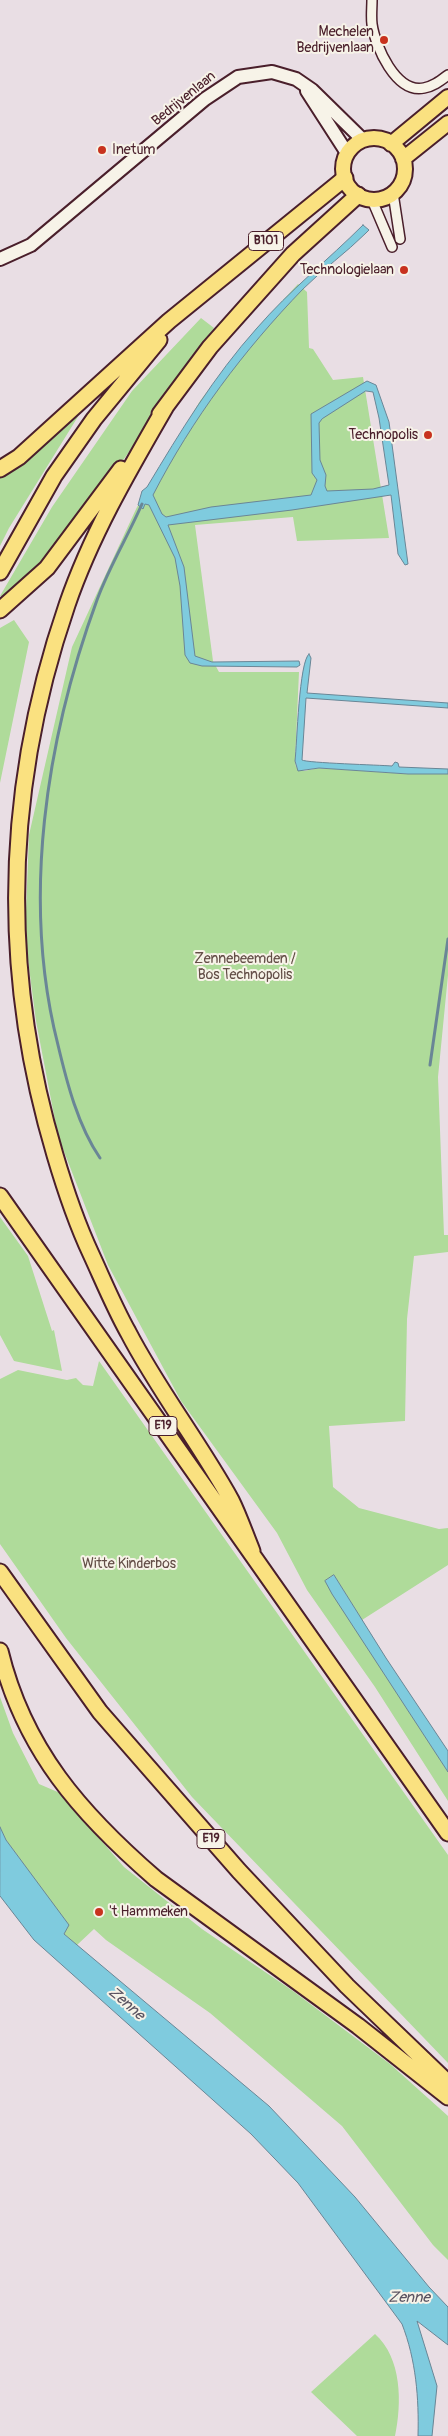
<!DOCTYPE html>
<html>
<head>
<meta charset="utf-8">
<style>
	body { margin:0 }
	canvas { display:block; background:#e9dee4 }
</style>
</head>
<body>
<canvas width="448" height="2436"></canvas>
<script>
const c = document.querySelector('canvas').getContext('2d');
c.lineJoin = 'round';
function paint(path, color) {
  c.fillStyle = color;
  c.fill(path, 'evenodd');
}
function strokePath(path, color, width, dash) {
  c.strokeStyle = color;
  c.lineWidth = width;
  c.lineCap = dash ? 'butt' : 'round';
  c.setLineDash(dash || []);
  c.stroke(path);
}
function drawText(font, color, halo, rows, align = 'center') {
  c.font = font + ' Pangolin,sans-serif';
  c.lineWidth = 4;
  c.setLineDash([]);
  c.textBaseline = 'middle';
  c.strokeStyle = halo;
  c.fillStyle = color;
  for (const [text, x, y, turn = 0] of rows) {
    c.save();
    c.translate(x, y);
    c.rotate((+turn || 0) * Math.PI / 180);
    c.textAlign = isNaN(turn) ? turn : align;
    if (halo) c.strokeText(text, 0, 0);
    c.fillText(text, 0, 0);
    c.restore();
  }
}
paint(new Path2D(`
	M298,284l9,8 2,56 4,1 20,31 30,-3 26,161 -92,3 -4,-24 -98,8 18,136 6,11h80l-4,89 1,6 8,4 15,-3 89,6h40v201l-10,102 6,158h4v17l-34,4 -7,63 -2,102 -76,5 4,61 26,21 80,21 9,-1v37l-86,55 -28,-45 -9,6 123,191v29l-73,-114 -68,-97 -30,-57 -96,-132 -73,-136 -50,-129 -22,-115 -11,-84 4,-102 43,-188 65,-140 63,-106 56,-72z
	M201,318l13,10c-63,90 -127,197 -209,268h-5l52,-89 80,-116z
	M79,415l-70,113 -9,18v-69z
	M14,620l15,22 -29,141v-155z
	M0,1217l28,39 24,75 2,-1 8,41 -48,-10 -14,-26z
	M99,1361l349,494v208l-256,-266 -126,-159 -66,-94v-165l18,-9 49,10 9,-2 7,7 10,1z
	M0,1697l13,36 26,51 21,9 64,74 78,62 91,62 97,73 58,52v144l-15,-15 -91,-119 -132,-113 -104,-73 -12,-11 -17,16 -13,-11 4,-9 -62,-85 -6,-13z
	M375,2334c27,24 27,69 20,102h-38l-46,-44z`), '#afdb9a');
const water = new Path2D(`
	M363,225l6,5 -3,3c-20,20 -43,36 -63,56 -59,61 -111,130 -150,206l9,19 4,3 45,-10 100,-12 6,-15 -5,-7 -1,-59 56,-33 9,4 13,37 19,142 -3,1 -7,-11 -7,-59 -99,15 -124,15 16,42 11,89 17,6 87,-1 1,4 -3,2 -95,-1 -12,-3 -5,-8 -5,-69 -5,-28 -26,-53 -4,-1 -2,5 -5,-4 4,-14 5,-4c33,-55 67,-111 110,-159 33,-38 71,-68 106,-103zM366,391l7,1 6,26 10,67 -16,4 -46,2 -2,-5 1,-11 -6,-15 -1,-37 3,-4z
	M309,654l2,4 -4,35 141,10v5l-142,-10 -4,62c5,3 78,5 90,6l3,-4 3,1 1,4 49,2v5h-40l-89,-6 -21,3 -3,-10c2,-17 4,-100 14,-107z
	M334,1575l52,83 62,93v21l-116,-178 -7,-13z
	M0,1827l6,13 63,85 -5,9 205,172 86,91 74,90 19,20v38l-31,-24 20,65 -5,50h-14c1,-38 -2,-76 -16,-112l-104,-141 -47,-49 -217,-194 -34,-44z`);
paint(water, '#7fcbde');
strokePath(water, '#6a8696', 1);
strokePath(new Path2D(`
	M430,1065l18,-126
	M100,1158c-22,-32 -33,-75 -42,-113 -37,-145 -12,-306 39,-445 12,-33 31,-64 45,-96`), '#6a8696', 3);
const minor = new Path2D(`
	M372,0c0,8 -1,16 0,24 3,22 24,70 52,64 10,-2 16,-7 24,-13
	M393,193l7,46
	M372,200l20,47`);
const secondary = new Path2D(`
	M307,91l40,62
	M0,259l31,-14 174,-146 33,-22 34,-5 24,7 16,11 51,50`);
const trunk = new Path2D(`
	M343 169a31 31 0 1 1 62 0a31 31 0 1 1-62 0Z
	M391,144l57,-47
	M403,159l45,-36`);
const motorway = new Path2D(`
	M166,406c-37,64 -75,129 -99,199 -63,183 -67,366 -12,550 10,34 21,67 36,99 12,26 23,53 37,78 30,58 71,110 103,168 8,16 14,34 21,51
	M160,414l50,-67 83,-93 65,-59
	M0,469l19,-12 150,-136 176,-143
	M0,572l54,-96 40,-57 65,-79
	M0,610l47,-42 74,-99
	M0,1196l448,637
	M0,1572l100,140 139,159 108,115 101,97
	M0,1651c24,99 81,163 156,228l202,147 90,71`);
strokePath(minor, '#4a1f2b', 12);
strokePath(secondary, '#4a1f2b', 16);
strokePath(trunk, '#4a1f2b', 18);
strokePath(motorway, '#4a1f2b', 19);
strokePath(minor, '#f7f3e8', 9);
strokePath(secondary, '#f7f3e8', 12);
strokePath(trunk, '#fae180', 14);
strokePath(motorway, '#fae180', 15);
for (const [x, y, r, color] of [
	[384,40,5,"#c8321e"],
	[102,150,5,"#c8321e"],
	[404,270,5,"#c8321e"],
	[428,435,5,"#c8321e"],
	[99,1912,5,"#c8321e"]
]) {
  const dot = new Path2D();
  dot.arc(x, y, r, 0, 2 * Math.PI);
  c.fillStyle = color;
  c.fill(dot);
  strokePath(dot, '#f7f3e8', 2);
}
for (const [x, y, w] of [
	[266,241,35],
	[163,1426,28],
	[211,1839,28]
]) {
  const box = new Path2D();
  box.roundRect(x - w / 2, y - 9.5, w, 19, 4);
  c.fillStyle = '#f7f3e8';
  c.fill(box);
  strokePath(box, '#4a1f2b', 1);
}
drawText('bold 12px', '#4a1f2b', null, [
	["B101",266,241],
	["E19",163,1426],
	["E19",211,1839]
]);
drawText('14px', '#4a1f2b', '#f7f3e8', [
	["Mechelen",374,32],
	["Bedrijvenlaan",374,48],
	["Inetum",112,150,"left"],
	["Technologielaan",394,270],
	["Technopolis",418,435],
	["'t Hammeken",109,1912,"left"]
], 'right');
drawText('14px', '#4a1f2b', '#f7f3e8', [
	["Bedrijvenlaan",184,99,-39]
]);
drawText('14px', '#634e47', '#f7f3e8', [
	["Zennebeemden /",245,959],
	["Bos Technopolis",245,975],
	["Witte Kinderbos",129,1564]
]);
drawText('italic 15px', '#5a5361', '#f7f3e8', [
	["Zenne",126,2004,41],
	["Zenne",409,2298]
]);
</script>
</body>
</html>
